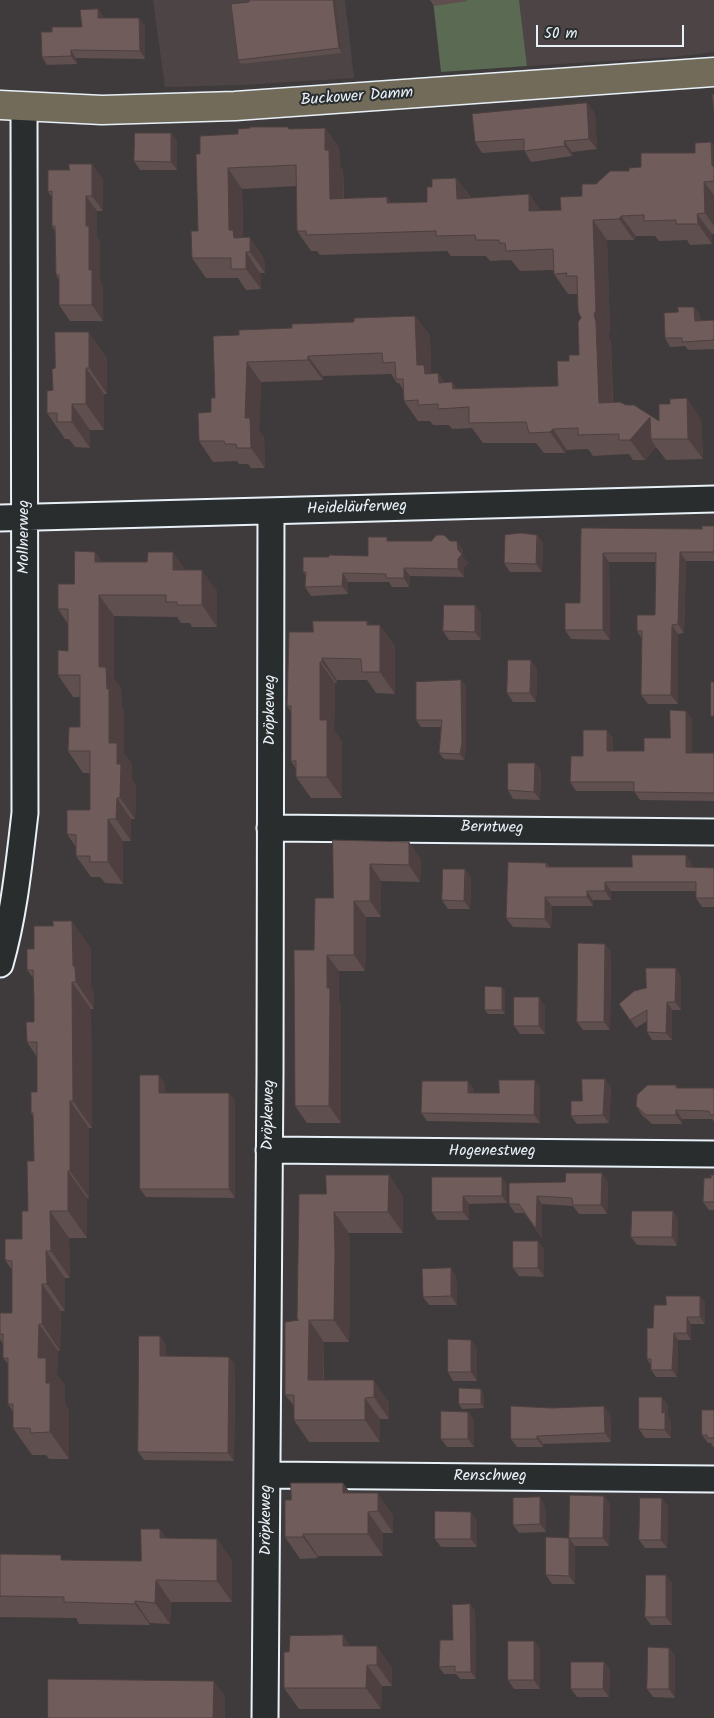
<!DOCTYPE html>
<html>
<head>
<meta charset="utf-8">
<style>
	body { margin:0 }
	#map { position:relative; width:714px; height:1718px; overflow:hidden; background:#3f3b3c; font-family:Kalam,sans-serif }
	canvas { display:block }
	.scale { position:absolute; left:536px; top:25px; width:148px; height:22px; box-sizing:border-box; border:2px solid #e8f1f8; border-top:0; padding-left:6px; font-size:15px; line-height:18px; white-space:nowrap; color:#e8f1f8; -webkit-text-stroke:4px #2a2d2e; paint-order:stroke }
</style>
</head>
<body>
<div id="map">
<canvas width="714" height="1718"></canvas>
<div class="scale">50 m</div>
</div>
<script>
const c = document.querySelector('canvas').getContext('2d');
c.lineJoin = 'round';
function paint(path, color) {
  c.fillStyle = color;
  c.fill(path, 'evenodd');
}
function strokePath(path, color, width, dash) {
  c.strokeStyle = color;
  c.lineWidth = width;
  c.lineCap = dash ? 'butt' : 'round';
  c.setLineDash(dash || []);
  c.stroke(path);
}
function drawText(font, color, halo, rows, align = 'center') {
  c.font = font + ' Kalam,sans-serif';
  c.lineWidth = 4;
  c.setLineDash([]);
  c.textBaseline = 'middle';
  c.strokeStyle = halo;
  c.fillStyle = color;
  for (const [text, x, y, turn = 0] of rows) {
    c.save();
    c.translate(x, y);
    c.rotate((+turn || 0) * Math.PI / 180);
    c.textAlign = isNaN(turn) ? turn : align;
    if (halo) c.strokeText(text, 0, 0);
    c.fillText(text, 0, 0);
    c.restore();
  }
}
paint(new Path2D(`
	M153,0h192l9,78 -112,7 -77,2z
	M519,0h195v52l-42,5 -145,9z`), '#4d4545');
paint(new Path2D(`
	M433,0h86l8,66 -86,6z`), '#5b6a53');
const minor = new Path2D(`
	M0,518l714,-19
	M270,828l444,4
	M0,964c14,-49 19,-100 25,-151l-1,-706
	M269,1150l445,4
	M267,1475l447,4
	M265,1718l5,-644 1,-562`);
const major = new Path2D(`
	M0,105l102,5 133,-4 479,-34`);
strokePath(minor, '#e8f1f8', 29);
strokePath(major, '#e8f1f8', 31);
strokePath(minor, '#2a2d2e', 25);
strokePath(major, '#726b5a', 28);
paint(new Path2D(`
	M336,0l6,53 -101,11 -3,-4 11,-58z
	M430,0h37v1l-33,5z
	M98,9l6,9 41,8v33l-69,-1 1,6 -30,1 -5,-8 10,-25 30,-5z
	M587,103l8,11 2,35 -25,3v4l-41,6 -7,-12 -42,3 -7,-11z
	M250,128l40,1 35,-1 14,20 1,18 3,4 1,28 43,-1 4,6 36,-1 5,-15 24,-9 15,20 58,-4 11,16h21l21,-14 14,-12 33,-13 66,-18 16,-11 3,4v88h-2v10l-22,1 -3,-5 -28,1 -4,-5h-19l-2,4h-27l3,92 -2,3 3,7 2,60 46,19 42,-2 2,40 -37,1 -10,-13 -11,13h-12l-4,-6 -36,2 -5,-7 -21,1 -2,3h-21l-8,-10h-53l-11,-15 -20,1 -3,-4h-16l-3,-4h-12l-14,-20v-10l-5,-8h-2l-6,-9 -68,2v4l-62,2 -2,49 5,7 1,30h-14l-3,-4h-9l-2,-3 -24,1 -14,-21 12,-29 4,-14 24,-63 53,-7 123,-12 15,20 1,38 7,-1 6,9h8l5,7 101,-3 11,-25 10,-6 2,-37 -3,-24h-10l-14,-20v-4l-34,1 -9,-11 -21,1 -4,-5h-35l-4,-5 -127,4 -3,-4h-6l-14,-20 -1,-45 -54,3 1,49 21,20 1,15h-5l1,16 -15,1 -8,-12h-32l-14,-20 6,-27 2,-77z
	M177,141v29h-37l-6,-9z
	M92,164l11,16v31h-6v26l3,5v39l3,5v35h-33l-11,-16v-25l-3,-5 -1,-44 -3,-4v-30l-4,-5 21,-22z
	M694,307l6,8v6l14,-1v29l-26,1 -3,-4 -15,1 -5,-9 13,-26z
	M107,358v36h-3v36h-14v18l-15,-1 -6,-8h-4l-18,-26 6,-23 2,-22z
	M714,526v35h-28l-2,72 -6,1v70h-30l-7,-9 1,-56 -5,-8 18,-16v-53h-46l1,78 -39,-1 -6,-9 15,-27 1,-75 121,1z
	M537,535l6,8 -1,29h-32l-6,-9z
	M389,541h61l13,9v7l5,6 -4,4v10l-54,-1 -1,11h-17l-3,-5h-41v12l-37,2 -6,-9 1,-11 -3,-4 65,-16z
	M95,552l7,10h45l26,-10 12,18 32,21v36h-25l-2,-4h-9l-4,-6 -63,-1v62l7,11 1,18 2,3v43l8,11v16l4,5 -1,34h-4v22h-8v43l-18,-1 -5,-6h-9l-15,-21v-9l-9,-13 23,-24v-37h-7l-15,-22 12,-24v-30h-7l-15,-22 10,-24v-27l-10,-15z
	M475,605l6,9v26h-32l-6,-9z
	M367,621l3,4 25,21v48l-19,-1 -9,-13h-30v3h-2l-1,47 8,12v56h-31l-15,-21v-8l-5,-8v-49l-4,-6 26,-74z
	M537,669l-1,33h-23l-6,-9z
	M461,680l5,6v62l-2,12 -20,-1 -5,-6 2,-26h-20l-5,-7z
	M692,719v34h22v48l-74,-1 -6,-9h-58l-6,-9 13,-26 30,-18v13h31l26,-13z
	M535,763l6,8 -1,29 -27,-1 -5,-9z
	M333,840l88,19 -1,23 -39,-1v36h-15l-1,54h-26v30l2,4v118h-34l-12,-17 19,-156 19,-52z
	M546,863l3,4h83l60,-3v3l22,1v39h-12l-6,-9v-7h-85v9h-18v6h-41l-1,22 -38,-1 -7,-9z
	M465,869l6,9 -1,31h-22l-6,-9z
	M605,944l6,8 -1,78h-27l-6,-8z
	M91,948v40l3,4v17h-3l1,119h-3v70h-2v40h-18l1,40h-5v33h-4l-1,40h-2l-1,24 8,10v19l4,6v49h-20l-3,-4h-14l-19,-27v-16l-5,-8v-40l-5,-6v-14l-3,-5v-26h12v-43l-7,-10 17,-21 6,-28 6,-50 -1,-44 -2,-4 6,-21v-35l-10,-15 7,-20v-43l-7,-9z
	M681,976v34h-9v30h-20l-5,-8v-11l-11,7 -17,-24 27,-16z
	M502,987l3,4v23h-17l-3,-4z
	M545,1006v28h-25l-6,-8z
	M165,1083v10h64l6,8v97l-89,-1 -6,-8z
	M676,1085l2,3h36v34l-2,-3h-30v5h-30l-10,-9 -6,-9z
	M611,1087l-2,36 -32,1 -6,-8 11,-15z
	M540,1088v35l-113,-2 -6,-8 53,-24v4h25z
	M389,1175l14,22v36h-54l1,40 -1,69h-25v38l65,22v17h-9v23h-71l-15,-22v-14l-9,-11 12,-74 29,-127z
	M714,1175v35h-5l-6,-8 8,-24z
	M432,1177l75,8v18l-38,1v16h-32l-5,-8z
	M565,1182h43l-1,32h-28l-6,-8 -31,-2v34l-18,-25h-9l-6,-9z
	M673,1211l5,8 -1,27 -40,-1 -6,-8z
	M538,1241l6,9v27l-25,-1 -6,-8z
	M456,1276l1,29h-28l-6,-8z
	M700,1296l5,7v21h-14v16h-13l-1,37h-21l-5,-7v-5l-4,-6 6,-31 13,-23z
	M160,1336l6,9v11l63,1 6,8 -1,96 -90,-1 -6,-8z
	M477,1348v33h-24l-5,-9z
	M481,1389l2,4 1,15 -22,1 -3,-5z
	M668,1405v12l3,4v17h-26l-6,-9z
	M714,1410v37h-1l-2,-4h-3l-6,-8z
	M468,1412l6,8v27h-27l-6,-8z
	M610,1414l1,28 -68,2v3h-26l-6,-8z
	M343,1483l7,10 43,22v18h-10v23h-65v2l-18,1 -15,-22 6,-37z
	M604,1496l6,8 -1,42h-34v38h-23l-6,-9 23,-37z
	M545,1506l1,26 -27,1 -6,-8z
	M668,1506l-1,42h-22l-6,-8z
	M477,1520v27h-36l-6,-8z
	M160,1529l6,9 51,1 15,22v41h-61l-1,22 -20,-1v2l-71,-1 -3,-6 -76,-1v-63l64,6 77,1z
	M672,1583v42h-21l-6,-8z
	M470,1604l5,7 1,68h-16l-4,-5h-12l-5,-7 14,-27z
	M534,1641l6,8v40h-26l-6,-9z
	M350,1646l42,22v18h-10l-1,23h-82l-15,-21 5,-36z
	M669,1648l6,8v42l-22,-1 -6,-8z
	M604,1662l6,8 -1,27h-32l-6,-8z`), '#5f4f4e');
paint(new Path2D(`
	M333,0h3l6,53 -3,-5z
	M98,9l6,8v9l-6,-8z
	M139,18l6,8v33l-5,-8z
	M71,50l5,8 1,6 -6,-8z
	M587,103l8,11 2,35 -8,-10z
	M325,128l14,20 1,18 3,4 1,49 -14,-20 -5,-49z
	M171,133l6,8v29l-6,-8z
	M564,141l8,11v4l-7,-10z
	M711,142l3,4v22l-2,-2z
	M92,164l11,16v31l-11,-15z
	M228,168l14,21 1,55 3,8 14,21 1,16 -15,-20 -17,-39z
	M456,178l15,21h-14z
	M704,182l10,13v31l-9,-13z
	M529,194l14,20 -14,-3z
	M86,196l11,15v26l3,5v39l3,5v35l-11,-16 -6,-79z
	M387,197l14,21 -14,-15z
	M697,214l15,20v10l-14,-20z
	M621,216l15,20 -2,4 -15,-21z
	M593,220l14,20 3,92 -2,3 3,7 2,81 -14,-20 -5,-89z
	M250,237l14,21 1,15 -15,-21z
	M694,307l6,8 1,14 -6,-8z
	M415,316l15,20 1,39 9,19 -23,-29z
	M89,332l18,26v36l-18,-26z
	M308,356l15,20v4l-15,-20z
	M247,362l14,20 -2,49 5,7 1,30 -14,-20 -6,-30z
	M86,368l18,26v36l-18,-26z
	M438,373l14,21 -13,-11z
	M452,382l15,21 -14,-14z
	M687,398l14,21 2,40 -15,-20z
	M72,404l18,26v18l-18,-26z
	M650,417l1,22 5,8 -11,13 -15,-20z
	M553,429l14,21 -2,3 -15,-21z
	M537,535l6,8 -1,29 -6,-8z
	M457,541l6,9v7l5,6 -4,4v10l-6,-8z
	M95,552l15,21 -15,-11z
	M173,552l15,21 -15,-3z
	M680,552l6,9 -2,72 -6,-9z
	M603,553l6,9 1,78 -7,-10z
	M404,568l6,8 -1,11 -5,-9z
	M202,570l15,21v36l-15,-22z
	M343,573l5,9v12l-6,-8z
	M99,595l15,21v62l7,11 1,18 2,3v43l8,11v16l4,5 -1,34 -15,-21 -3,-34 -8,-21 -2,-54 -8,-22z
	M475,605l6,9v26l-6,-8z
	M367,621l13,18v-14l15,21v48l-15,-22 -13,-47z
	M672,625l6,9v70l-7,-9z
	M322,658l15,22v3l-15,-21z
	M531,660l6,9 -1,33 -6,-9z
	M320,662l15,21 -1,47 8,12v56l-15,-21 -7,-57z
	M461,680l5,6v62l-2,12 -4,-6z
	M686,711l6,8v42l-6,-8z
	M607,730l6,8v21l-6,-8z
	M535,763l6,8 -1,29 -6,-8z
	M117,798l14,21v22l-15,-22z
	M108,819l15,22v43l-15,-22z
	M409,842l12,17 -1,23 -11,-17z
	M686,855l6,9v12l-6,-9z
	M370,864l11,17v36l-11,-16z
	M465,869l6,9 -1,31 -6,-8z
	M605,882l6,9v9l-6,-9z
	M587,891l6,9v6l-6,-9z
	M545,897l7,9 -1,22 -6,-9z
	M354,901l12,16 -1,54 -11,-16z
	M72,921l19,27v40l3,4v17l-18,-27 -3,-16z
	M605,944l6,8 -1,78 -6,-8z
	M327,955l12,16v30l2,4v118l-12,-17z
	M676,968l5,8v34l-6,-8z
	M72,982l19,27 1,119 -19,-27z
	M502,987l3,4v23l-3,-4z
	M539,997l6,9v28l-6,-8z
	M667,1002l5,8v30l-6,-7z
	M159,1075l6,8v19l-6,-9z
	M605,1079l6,8 -2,36 -6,-8z
	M535,1080l5,8v35l-6,-8z
	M468,1081l6,8v12l-6,-8z
	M229,1093l6,8v97l-6,-9z
	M70,1101l19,27v70l-19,-27z
	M676,1110l6,9v5l-6,-9z
	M68,1171l19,27v40l-19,-27z
	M602,1173l6,9 -1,32 -6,-9z
	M389,1175l14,22v36l-15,-21z
	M502,1177l5,8v18l-5,-7z
	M463,1196l6,8v16l-6,-8z
	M537,1196l5,8v34l-6,-9z
	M50,1211l19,27 1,40 -19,-27z
	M673,1211l5,8 -1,27 -5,-9z
	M334,1212l15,21 1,40 -1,69 -15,-22z
	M538,1241l6,9v27l-6,-9z
	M46,1251l19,27v33l-18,-27z
	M451,1268l5,8 1,29 -6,-9z
	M42,1284l19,27 -1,40 -18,-27z
	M700,1296l5,7v21l-5,-7z
	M687,1317l4,7v16l-4,-7z
	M309,1320l15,22 -1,59 -15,-21z
	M39,1324l19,27 -1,24 8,10v19l4,6v49l-19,-27 -4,-49 -8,-25z
	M674,1333l4,7 -1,37 -5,-7z
	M160,1336l6,9v20l-6,-9z
	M471,1340l6,8v33l-6,-9z
	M229,1357l6,8 -1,96 -6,-8z
	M374,1380l15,22v17l-15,-22z
	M481,1389l2,4 1,15 -3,-4z
	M662,1397l6,8v12l3,4v17l-6,-8 -3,-17z
	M365,1398l15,21v23l-15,-22z
	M604,1406l6,8 1,28 -6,-9z
	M468,1412l6,8v27l-6,-8z
	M537,1436l6,8v3l-6,-8z
	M343,1483l15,21 -15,-11z
	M378,1493l15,22v18l-15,-22z
	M604,1496l6,8 -1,42 -6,-8z
	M540,1497l5,9 1,26 -6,-8z
	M662,1498l6,8 -1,42 -6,-8z
	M368,1512l15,21v23l-15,-22z
	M471,1512l6,8v27l-6,-8z
	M160,1529l15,22 -15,-13z
	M303,1534l15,22v2l-15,-21z
	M569,1538l6,8v38l-6,-8z
	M217,1539l15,22v41l-15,-21z
	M666,1575l6,8v42l-6,-8z
	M156,1580l15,22 -1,22 -15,-21z
	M135,1601l15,22v2l-15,-21z
	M470,1604l5,7 1,68 -5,-7z
	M343,1635l15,22 -15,-11z
	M534,1641l6,8v40l-6,-9z
	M377,1646l15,22v18l-15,-21z
	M669,1648l6,8v42l-6,-9z
	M604,1662l6,8 -1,27 -6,-8z
	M367,1665l15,21 -1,23 -15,-21z
	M214,1681l11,15v22h-12z`), '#4e4040');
const building = new Path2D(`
	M249,0h84l6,48 -101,12 -7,-56 18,-2z
	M98,9v9h41l1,33 -69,-1v6l-29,1 -1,-25h11v-5h30l-2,-17z
	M714,94v20l-2,-19z
	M587,103l2,36 -25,2 1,5 -41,5v-12l-49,3 -3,-28z
	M250,127h38l1,2 36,-1v22h4l1,49 57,-2v6l40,-1v-15h5v-8l24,-1 1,21 72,-5v17l32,-1 -1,-13 22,-1v-12h14l14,-13h19v-3l12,-1v-14h54v-10l16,-1 1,24h2v15l-10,1 1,31 -8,1 1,10h-22v-4l-32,1v-6l-23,1 -2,3 -26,1 3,91 -2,3 2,8 3,81 21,-1 6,3h8l25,16v-17h11v-5l17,-1 1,41h-37l-1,-22 -20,23h-11v-6l-41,1v-7l-25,1 -3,3 -21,1 -3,-11 -57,1v-16l-31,2v-5l-20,1v-5l-14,1 -1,-22h-7l-1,-17 -12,1 -1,-10 -74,3v4l-61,2 -2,56h5l1,30h-14l-1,-4h-11l-1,-3h-25l-1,-28 13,-1v-14h4l-2,-62 26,-1v-5l53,-2v-4l62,-2v-4l61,-2 2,49h7l1,9 13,-1 1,10 13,-1 1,7 105,-3 -1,-25h12v-6h10l-1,-33 3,-4 -3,-7 -1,-35h-11l1,-3 -13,1 -1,-25 -47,2 -1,-8h-6v-3h-23l-1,-5 -39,1v-5l-130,4v-4h-9l-1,-66 -68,3 1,62h4l1,8 16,-1v15h-4v17h-15v-11h-39l-1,-27h7l-2,-77h4v-18l38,-2v-5l12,-1z
	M135,133h36v29l-37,-1z
	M69,164h23v32h-6v30h3v44h3v35h-33v-30h-3l-1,-49 -3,1v-36l-4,1v-22h21z
	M678,307h16l1,14 19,-1v20l-32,2v-4h-17l-1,-25 14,-1z
	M55,332h34v36h-3v36h-14v18h-15v-9h-10v-22l6,-1 -1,-21 3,-1z
	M702,526h12v26h-34l-2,72 -6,1 -1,70h-30l1,-64h-5v-16h18l1,-62h-53v77h-38v-27h15l1,-75 121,1z
	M521,533l16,2 -1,29 -32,-1 1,-28z
	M437,535h7l6,6h7l1,9 4,4 -4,5v10l-54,-1v10h-18v-4l-43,-1 -1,13 -37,1 1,-15h-3v-15h26v-2l39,1v-19h19v4h44z
	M75,551l20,1v10h52l1,-10h25v18h29v35h-25v-3h-11v-7h-67v72h7l1,22h2v54h8v21h4l-1,34h-3l-1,21h-8v43h-18v-6h-14v-21l-9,-1v-24h23v-59h-22l1,-24h11v-52h-22v-25l10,1v-42h-10v-25h16z
	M444,605h31v27l-32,-1z
	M313,621h54v4h13v47h-18l-1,-13 -39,-1v4h-2v58h7v57h-31v-16h-5v-55h-4l2,-74h24z
	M508,660h23l-1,33h-23z
	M461,680l1,62 -2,12 -21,-1 3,-33h-26v-38z
	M711,682h3v34h-3z
	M670,710l16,1v42h28v40l-80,-1v-10h-64l1,-26h12v-26h24v21h37v-13h26z
	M508,763h27l-1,29 -26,-2z
	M333,840l76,2v23l-39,-1v37h-16v54h-27v33h3l-1,118h-34l-1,-156h20l1,-52h18z
	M632,855h54v12l28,1v30h-18v-16h-91v9h-18v6h-42v22l-39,-1 2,-56 38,1v4h86z
	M443,869h22l-1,32 -22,-1z
	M53,921h19l1,45h2l1,16h-4l1,119h-3v70h-2v40h-18l1,40h-5l1,33h-5v40h-3l-1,34h8v25h4v49l-19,1 -1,-5h-17v-24h-5v-46h-5v-24h-3v-21h12v-52l-7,-1v-21h17v-28h6l-1,-50h7l-1,-48h-2v-21h6v-50h-10l-1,-20h8v-24l-1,-28h-6v-21h7v-23h19z
	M578,943l27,1 -1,78h-27z
	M646,968h30l-1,34h-8l-1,31 -19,-1v-22l-17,10 -11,-16 15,-13 12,-3z
	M485,986l17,1v23h-17z
	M514,997h25v29h-25z
	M140,1075h19v18h70v96h-89z
	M582,1079h23l-2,36 -32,1v-15h11z
	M499,1080h36l-1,35 -113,-2 1,-32h46v12h31z
	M648,1085h28v3h38v27h-4l-1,-4 -33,-1v5h-30l-10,-9 1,-11z
	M566,1173h36l-1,32h-28l-1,-7 -35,-2 -1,33 -17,-25h-10v-21l56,-1z
	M326,1175h63l-1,37h-54l1,40 -1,68h-25l-1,60h66v17l-9,1v22h-71v-25h-9v-73l14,-2h-2l2,-126h27z
	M711,1175h3v27h-11l1,-24h7z
	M432,1177h70v19h-39v16h-31z
	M632,1211h41l-1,26h-41z
	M513,1241h25v27h-25z
	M451,1268v28l-28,1 -1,-28z
	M666,1296h34v21h-13v16h-13l-2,37h-21v-11h-4v-31h6l1,-23h12z
	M139,1336h21v20l69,1 -1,96 -90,-1z
	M448,1339l23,1v32h-23z
	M459,1388l22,1v15h-22z
	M639,1397h23v16l3,-1v18l-26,-1z
	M511,1406l41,2 52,-2 1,27 -68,3v3h-26z
	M702,1410h12v28h-7v-3h-5z
	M441,1411l27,1v27h-27z
	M291,1483h52v10h35v18l-10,1v22h-65v3h-18v-37h6z
	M570,1495l34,1 -1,42h-34z
	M540,1497v27l-27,1v-27z
	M640,1498h22l-1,42h-22z
	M435,1511l36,1v27h-36z
	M141,1529h19v9l57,1v42l-61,-1 -1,23 -20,-2v3l-71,-2v-5l-64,-1v-42l61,1v5l80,1z
	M546,1537l23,1v38l-23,-1z
	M646,1575h20v42h-21z
	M470,1604l1,68h-16v-6l-16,1 1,-27h13l-1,-35z
	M343,1635v11h34v19h-10l-1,23h-82v-36h5l1,-16z
	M508,1641h26v39h-26z
	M648,1647l21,1v41h-22z
	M571,1662h33l-1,27h-32z
	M48,1679l166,2 -1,37h-165z`);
paint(building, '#6f5c5b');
strokePath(building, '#4e4040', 1);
drawText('16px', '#e8f1f8', '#2a2d2e', [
	["Buckower Damm",357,98,-4],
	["Heideläuferweg",357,509,-2],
	["Mollnerweg",25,537,-90],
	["Dröpkeweg",271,710,-90],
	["Berntweg",492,829,1],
	["Dröpkeweg",270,1115,-89],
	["Hogenestweg",492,1152],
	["Renschweg",490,1477],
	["Dröpkeweg",267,1520,-90]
]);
</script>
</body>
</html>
